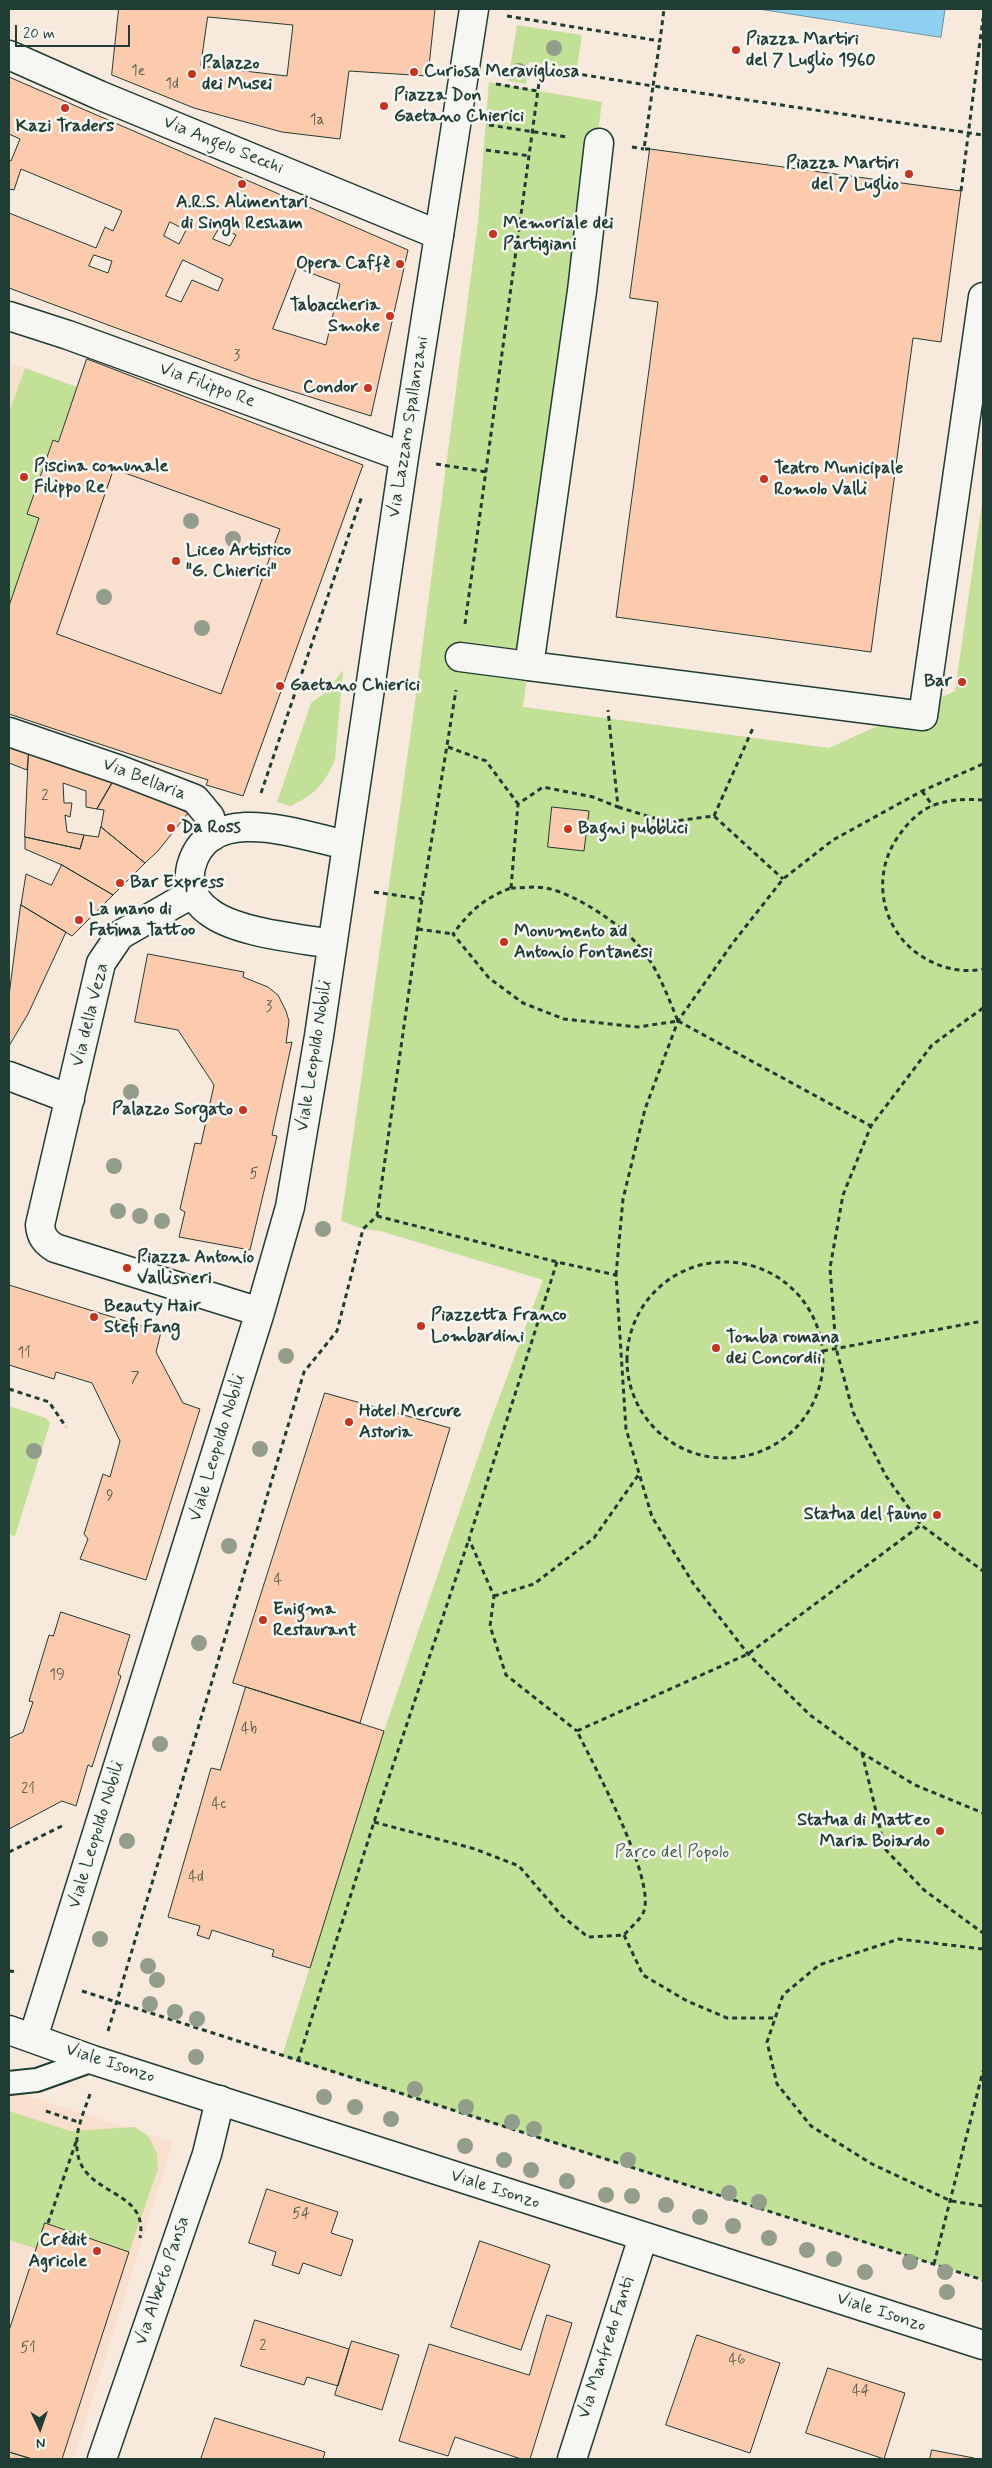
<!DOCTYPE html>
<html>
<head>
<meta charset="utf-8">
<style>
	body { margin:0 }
	#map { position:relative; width:992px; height:2468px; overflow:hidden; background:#f8e9dd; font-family:Mynerve,sans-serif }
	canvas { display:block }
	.frame { position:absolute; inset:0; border:10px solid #1f3d34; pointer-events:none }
	.north { position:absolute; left:15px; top:2403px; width:50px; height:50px; -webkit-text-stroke:4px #f6f6f2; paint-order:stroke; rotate:177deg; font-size:14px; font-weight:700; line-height:20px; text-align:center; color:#1f3d34 }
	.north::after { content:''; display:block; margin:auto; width:18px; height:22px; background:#1f3d34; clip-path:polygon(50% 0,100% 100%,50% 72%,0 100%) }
	.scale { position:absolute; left:15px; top:25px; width:115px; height:22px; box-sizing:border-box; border:2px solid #1f3d34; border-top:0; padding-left:6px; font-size:15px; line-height:18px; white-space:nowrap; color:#1f3d34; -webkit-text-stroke:4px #f6f6f2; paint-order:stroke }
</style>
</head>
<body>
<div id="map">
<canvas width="992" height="2468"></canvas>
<div class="frame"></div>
<div class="north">N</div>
<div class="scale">20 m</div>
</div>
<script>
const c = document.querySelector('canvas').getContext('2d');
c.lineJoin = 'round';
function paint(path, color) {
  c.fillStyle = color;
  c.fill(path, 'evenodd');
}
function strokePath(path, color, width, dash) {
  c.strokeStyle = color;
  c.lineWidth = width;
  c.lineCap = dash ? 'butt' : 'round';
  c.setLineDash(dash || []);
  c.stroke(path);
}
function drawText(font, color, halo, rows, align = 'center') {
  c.font = font + ' Mynerve,sans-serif';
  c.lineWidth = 5;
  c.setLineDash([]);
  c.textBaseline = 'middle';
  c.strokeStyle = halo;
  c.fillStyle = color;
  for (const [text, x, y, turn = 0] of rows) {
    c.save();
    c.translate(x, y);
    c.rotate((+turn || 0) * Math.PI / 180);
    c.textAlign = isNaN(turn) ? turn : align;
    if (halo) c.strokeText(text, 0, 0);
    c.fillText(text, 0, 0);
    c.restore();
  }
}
paint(new Path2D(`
	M86,358l277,107 -120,331 -36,-10v-6l-198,-66v-108l31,-89 -13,-4 25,-73 6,1z
	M9,362l16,6 -16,44z
	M9,2090l164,52 -99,317h-65z`), '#f9e0ce');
paint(new Path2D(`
	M517,25l65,10 -5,33 -48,-6 -3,22 -18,-3z
	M489,82l113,20 -79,605 306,41 126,-57 28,-194v1783l-701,-224 102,-325 105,-306 54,-145 -163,-49 -17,-2 -22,-8 75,-526 62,-473z
	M25,368l52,19 -19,54h-6l-25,72 12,5 -30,88v-194z
	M343,670l-8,90c-11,25 -20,34 -44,46l-14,-4 34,-99 15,-11z
	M9,1406l37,12 4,5 -35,113 -6,-2z
	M9,2111l61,20 65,-4 13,9 9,17 1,16 -29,83 -83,-29 -9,26 -28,-9z`), '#c3e097');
const water = new Path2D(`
	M759,9h186l-4,28z`);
paint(water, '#8ed0ef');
strokePath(water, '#6295a4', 1);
const building = new Path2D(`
	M119,9h316l-7,67 -79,-5 -9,68 -58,-7 -88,-24 -82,-33zM208,17l85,8 -6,51 -86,-10z
	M9,77l399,173 -37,166 -118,-37 -244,-91v-75l87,35 9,-21 8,4 9,-20 -101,-42 -7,21 -5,-1v-29l2,1 9,-22 -11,-5zM170,222l16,8 -7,14 -15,-8zM220,227l16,8 -6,11 -17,-7zM94,255l18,6 -4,12 -19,-7zM183,260l40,19 -5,12 -26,-11 -11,22 -15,-6zM297,268l43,16 -14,61 -53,-16z
	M650,149l311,42 -20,151 -28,-4 -42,314 -255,-35 42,-315 -28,-4z
	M87,359l276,106 -120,331 -37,-11 2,-5 -199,-66v-108l30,-88 -12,-4 26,-74 5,2zM114,469l166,60 -59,165 -164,-60z
	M9,742l20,7 -2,21 -18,-7z
	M29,749l86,29 -18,31 -11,-2v-16l-23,-8 1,20h8l-2,14 -5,-2 2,17 17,3 -4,14 -55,-12z
	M115,778l73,35 -30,38 -13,12 -44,-36 3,-17 -7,-1z
	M552,807l37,4 -5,40 -36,-4z
	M101,827l44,36 -32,32 -51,-30 -37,-16v-12l55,12 4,-14 14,2z
	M62,865l51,30 -41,41 -51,-31 5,-31 25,11z
	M21,905l45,27 -38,82 -19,32v-50z
	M148,954l96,18 -1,5 25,10 10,8 8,16 3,10 -3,22 6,-1 -20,93 5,1 -27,114 -71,-13 6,-25 -5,-3 15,-66 6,1 13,-59 -36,-55 -43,-8z
	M9,1285l152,47 -5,20 27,51 17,6 -54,171 -66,-21 8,-20 -4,-5 19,-60 7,3 10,-36 -28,-58 -36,-11 -2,7 -45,-14z
	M325,1393l125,35 -90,295 -127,-40z
	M61,1612l69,23 -12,39 3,2 -29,91 -4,-2 -12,41 -14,-5 -53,28v-93l1,2 13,-6 10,-30 -4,-1 20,-66 4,1z
	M246,1687l138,44 -74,237 -38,-12 2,-6 -62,-20 -3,9 -12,-4 3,-9 -32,-9 43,-149 9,2z
	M267,2189l71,23 -7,21 22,7 -12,36 -38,-13 -4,11 -27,-9 4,-13 -27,-9z
	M45,2223l84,29 -67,207h-30l-23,-7v-121z
	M480,2241l70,24 -29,85 -70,-23z
	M547,2315l25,8 -42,136h-9l-66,-22 -7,19 -49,-15 30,-97 100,31z
	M255,2320l94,29 -11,37 -31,-9 -3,8 -63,-19z
	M697,2335l83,28 -30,90 -84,-28z
	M352,2341l47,14 -17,55 -47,-15z
	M828,2368l77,25 -21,66 -78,-26z
	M215,2418l110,34 -2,7h-122z
	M932,2450l42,8v1h-44z
	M9,2452l23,7h-23z`);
paint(building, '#fccaac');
strokePath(building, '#1f3d34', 1);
const service = new Path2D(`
	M9,2083l28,-3 56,-20`);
const pedestrian = new Path2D(`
	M439,235l35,-226
	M460,657l69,9`);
const minor = new Path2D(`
	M9,55l90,40 340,140 -35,222 -85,579 -29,171 -30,105 -227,726
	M599,143l-17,148 -53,375 394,50 60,-419
	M9,316l59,19 336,122
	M9,732l111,38 75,29 15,18 3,19
	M193,893l-73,42 -19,28 -61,262c1,11 5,17 15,23l205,64
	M332,944c-34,-6 -97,-11 -124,-33 -14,-10 -21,-27 -17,-44 17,-67 109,-32 155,-22
	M9,1076l61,23
	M102,2459l105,-305 13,-54
	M572,2459l71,-222`);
const secondary = new Path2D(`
	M9,2030l84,30 890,285`);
strokePath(service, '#1f3d34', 26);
strokePath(pedestrian, '#1f3d34', 31);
strokePath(minor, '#1f3d34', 31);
strokePath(secondary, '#1f3d34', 31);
strokePath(new Path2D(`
	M507,16l153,25 4,-32
	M496,84l42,7
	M489,125l78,12
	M632,147l12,2
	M650,149h-6l9,-63 330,49
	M486,150l44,6
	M961,191l22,-173
	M436,464l51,8
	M465,624l76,-556 112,18 7,-45
	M448,747l38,14 32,43
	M922,791l11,15
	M261,793l101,-297
	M983,800c-17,-1 -32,-1 -49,5 -13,5 -26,17 -34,29 -32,42 -18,102 28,126 17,9 36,13 55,9
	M618,807l49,15 47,-6 69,63
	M714,816l39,-88
	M511,888c11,0 24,-2 35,0 30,6 73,35 93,58 19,22 28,49 39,75l-40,6 -74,-8 -41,-16 -34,-25 -36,-44c18,-24 30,-35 58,-46z
	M511,888l7,-84 25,-17 50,10 25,10 -10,-97
	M374,892l48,7
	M418,929l35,5
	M983,1008l-51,37 -61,81 -28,69 -13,73 6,80 17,64 33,64 35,49 62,46
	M678,1021l193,105
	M377,1216l180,46 59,13 10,154 26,88 41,66 55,71 62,61 52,38 53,32 68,28
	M627 1360a98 98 0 1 1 196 0a98 98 0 1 1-196 0Z
	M557,1262l-88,277 25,57 -4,30 16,49 71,56
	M616,1275l7,-76 22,-90 33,-88 54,-77 51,-65 50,-39 89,-49 61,-27
	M823,1351l160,-30
	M9,1389l40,13 17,25
	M494,1596l40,-12 60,-46 45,-64
	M862,1753l23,96 39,41 59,43
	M374,1822l101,27 44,17 43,50 26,21 36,-2c6,-7 17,-16 20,-24 11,-34 -50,-145 -67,-180l171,-77 173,-129
	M9,1852l55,-27
	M624,1935l19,40 44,26 40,17h48
	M983,1949l-84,-10 -80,26 -36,30 -16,47 10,42 34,42 61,38 79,37 32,5
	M9,1971l9,1
	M82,1991l901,289
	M108,2031l196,-659 33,-41 26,-102 14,-13 45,-317 34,-209
	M298,2061l76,-239 95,-283
	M90,2094c-5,15 -12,30 -13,45 -5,60 73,45 63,99
	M46,2111l35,12
	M48,2223l28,-81
	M934,2264l49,-193`), '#1f3d34', 3, [5, 4]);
strokePath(service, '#f6f6f2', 22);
strokePath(pedestrian, '#f6f6f2', 28);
strokePath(minor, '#f6f6f2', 28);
strokePath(secondary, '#f6f6f2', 28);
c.fillStyle = '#939d8b';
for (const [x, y] of [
	[554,48],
	[519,71],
	[191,521],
	[233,539],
	[104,597],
	[202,628],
	[131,1092],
	[114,1166],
	[118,1211],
	[140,1216],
	[162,1221],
	[323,1229],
	[286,1356],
	[260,1449],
	[34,1451],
	[229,1546],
	[199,1643],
	[160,1744],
	[127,1841],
	[100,1939],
	[148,1966],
	[157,1980],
	[150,2004],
	[175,2012],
	[197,2019],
	[196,2057],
	[415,2089],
	[324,2097],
	[355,2107],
	[466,2107],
	[391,2119],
	[512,2122],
	[534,2129],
	[465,2146],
	[504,2160],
	[628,2160],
	[531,2170],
	[567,2181],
	[729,2193],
	[606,2195],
	[632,2196],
	[759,2202],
	[666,2205],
	[700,2217],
	[733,2226],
	[769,2238],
	[807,2250],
	[834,2259],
	[910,2262],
	[865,2272],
	[945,2272],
	[947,2292]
]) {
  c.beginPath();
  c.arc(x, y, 8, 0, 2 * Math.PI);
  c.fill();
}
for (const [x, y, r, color] of [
	[736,50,5,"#c8321e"],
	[414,72,5,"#c8321e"],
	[192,74,5,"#c8321e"],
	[384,106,5,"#c8321e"],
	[65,108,5,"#c8321e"],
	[909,174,5,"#c8321e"],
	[242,184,5,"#c8321e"],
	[493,234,5,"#c8321e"],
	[400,264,5,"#c8321e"],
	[390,316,5,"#c8321e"],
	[368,388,5,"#c8321e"],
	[24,477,5,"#c8321e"],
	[764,479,5,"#c8321e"],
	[176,561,5,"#c8321e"],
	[962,682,5,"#c8321e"],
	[280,686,5,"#c8321e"],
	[171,828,5,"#c8321e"],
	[568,829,5,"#c8321e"],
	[120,883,5,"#c8321e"],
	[79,920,5,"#c8321e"],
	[504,942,5,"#c8321e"],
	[243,1110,5,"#c8321e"],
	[127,1268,5,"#c8321e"],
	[94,1317,5,"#c8321e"],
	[421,1326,5,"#c8321e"],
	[716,1348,5,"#c8321e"],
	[349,1422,5,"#c8321e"],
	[937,1515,5,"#c8321e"],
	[263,1620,5,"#c8321e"],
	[940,1831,5,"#c8321e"],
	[97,2251,5,"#c8321e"]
]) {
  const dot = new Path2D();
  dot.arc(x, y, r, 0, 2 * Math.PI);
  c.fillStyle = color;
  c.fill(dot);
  strokePath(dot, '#f6f6f2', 2);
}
drawText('15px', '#566052', null, [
	["1e",138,72],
	["1d",172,85],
	["1a",317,121],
	["3",237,357],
	["2",45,797],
	["3",269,1008],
	["5",254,1175],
	["11",24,1354],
	["7",135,1379],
	["9",110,1497],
	["4",278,1581],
	["19",57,1676],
	["4b",249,1730],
	["21",28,1790],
	["4c",219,1805],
	["4d",196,1878],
	["54",301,2215],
	["2",263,2347],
	["51",28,2349],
	["46",737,2361],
	["44",861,2392]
]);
drawText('bold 18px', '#1f3d34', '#f6f6f2', [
	["Piazza Martiri",746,40],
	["del 7 Luglio 1960",746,61],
	["Palazzo",202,64],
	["dei Musei",202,85],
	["Curiosa Meravigliosa",424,72],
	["Piazza Don",394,96],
	["Gaetano Chierici",394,117],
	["Kazi Traders",65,127,"center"],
	["Piazza Martiri",899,164,"right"],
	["del 7 Luglio",899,185,"right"],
	["A.R.S. Alimentari",242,203,"center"],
	["di Singh Resham",242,224,"center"],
	["Memoriale dei",503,224],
	["Partigiani",503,245],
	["Opera Caffè",390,264,"right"],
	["Tabaccheria",380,306,"right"],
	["Smoke",380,327,"right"],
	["Condor",358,388,"right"],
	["Piscina comunale",34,467],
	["Filippo Re",34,488],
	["Teatro Municipale",774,469],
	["Romolo Valli",774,490],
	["Liceo Artistico",186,551],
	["\"G. Chierici\"",186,572],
	["Bar",952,682,"right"],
	["Gaetano Chierici",290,686],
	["Da Ross",181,828],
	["Bagni pubblici",578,829],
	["Bar Express",130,883],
	["La mano di",89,910],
	["Fatima Tattoo",89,931],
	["Monumento ad",514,932],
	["Antonio Fontanesi",514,953],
	["Palazzo Sorgato",233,1110,"right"],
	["Piazza Antonio",137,1258],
	["Vallisneri",137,1279],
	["Beauty Hair",104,1307],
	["Stefi Fang",104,1328],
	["Piazzetta Franco",431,1316],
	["Lombardini",431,1337],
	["Tomba romana",726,1338],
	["dei Concordii",726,1359],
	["Hotel Mercure",359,1412],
	["Astoria",359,1433],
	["Statua del fauno",927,1515,"right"],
	["Enigma",273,1610],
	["Restaurant",273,1631],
	["Statua di Matteo",930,1821,"right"],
	["Maria Boiardo",930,1842,"right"],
	["Crédit",87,2241,"right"],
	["Agricole",87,2262,"right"]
], 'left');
drawText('18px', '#1f3d34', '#f6f6f2', [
	["Via Angelo Secchi",223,146,22],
	["Via Filippo Re",207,386,20],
	["Via Lazzaro Spallanzani",409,427,-81],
	["Via Bellaria",144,780,21],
	["Via della Veza",91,1015,-76],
	["Viale Leopoldo Nobili",315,1056,-81],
	["Viale Leopoldo Nobili",218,1448,-73],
	["Viale Leopoldo Nobili",97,1835,-73],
	["Viale Isonzo",110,2064,18],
	["Viale Isonzo",495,2190,18],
	["Via Alberto Pansa",163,2281,-71],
	["Viale Isonzo",881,2313,18],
	["Via Manfredo Fanti",607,2348,-72]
]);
drawText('18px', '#405e48', '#f6f6f2', [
	["Parco del Popolo",672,1853]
]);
</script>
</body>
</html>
